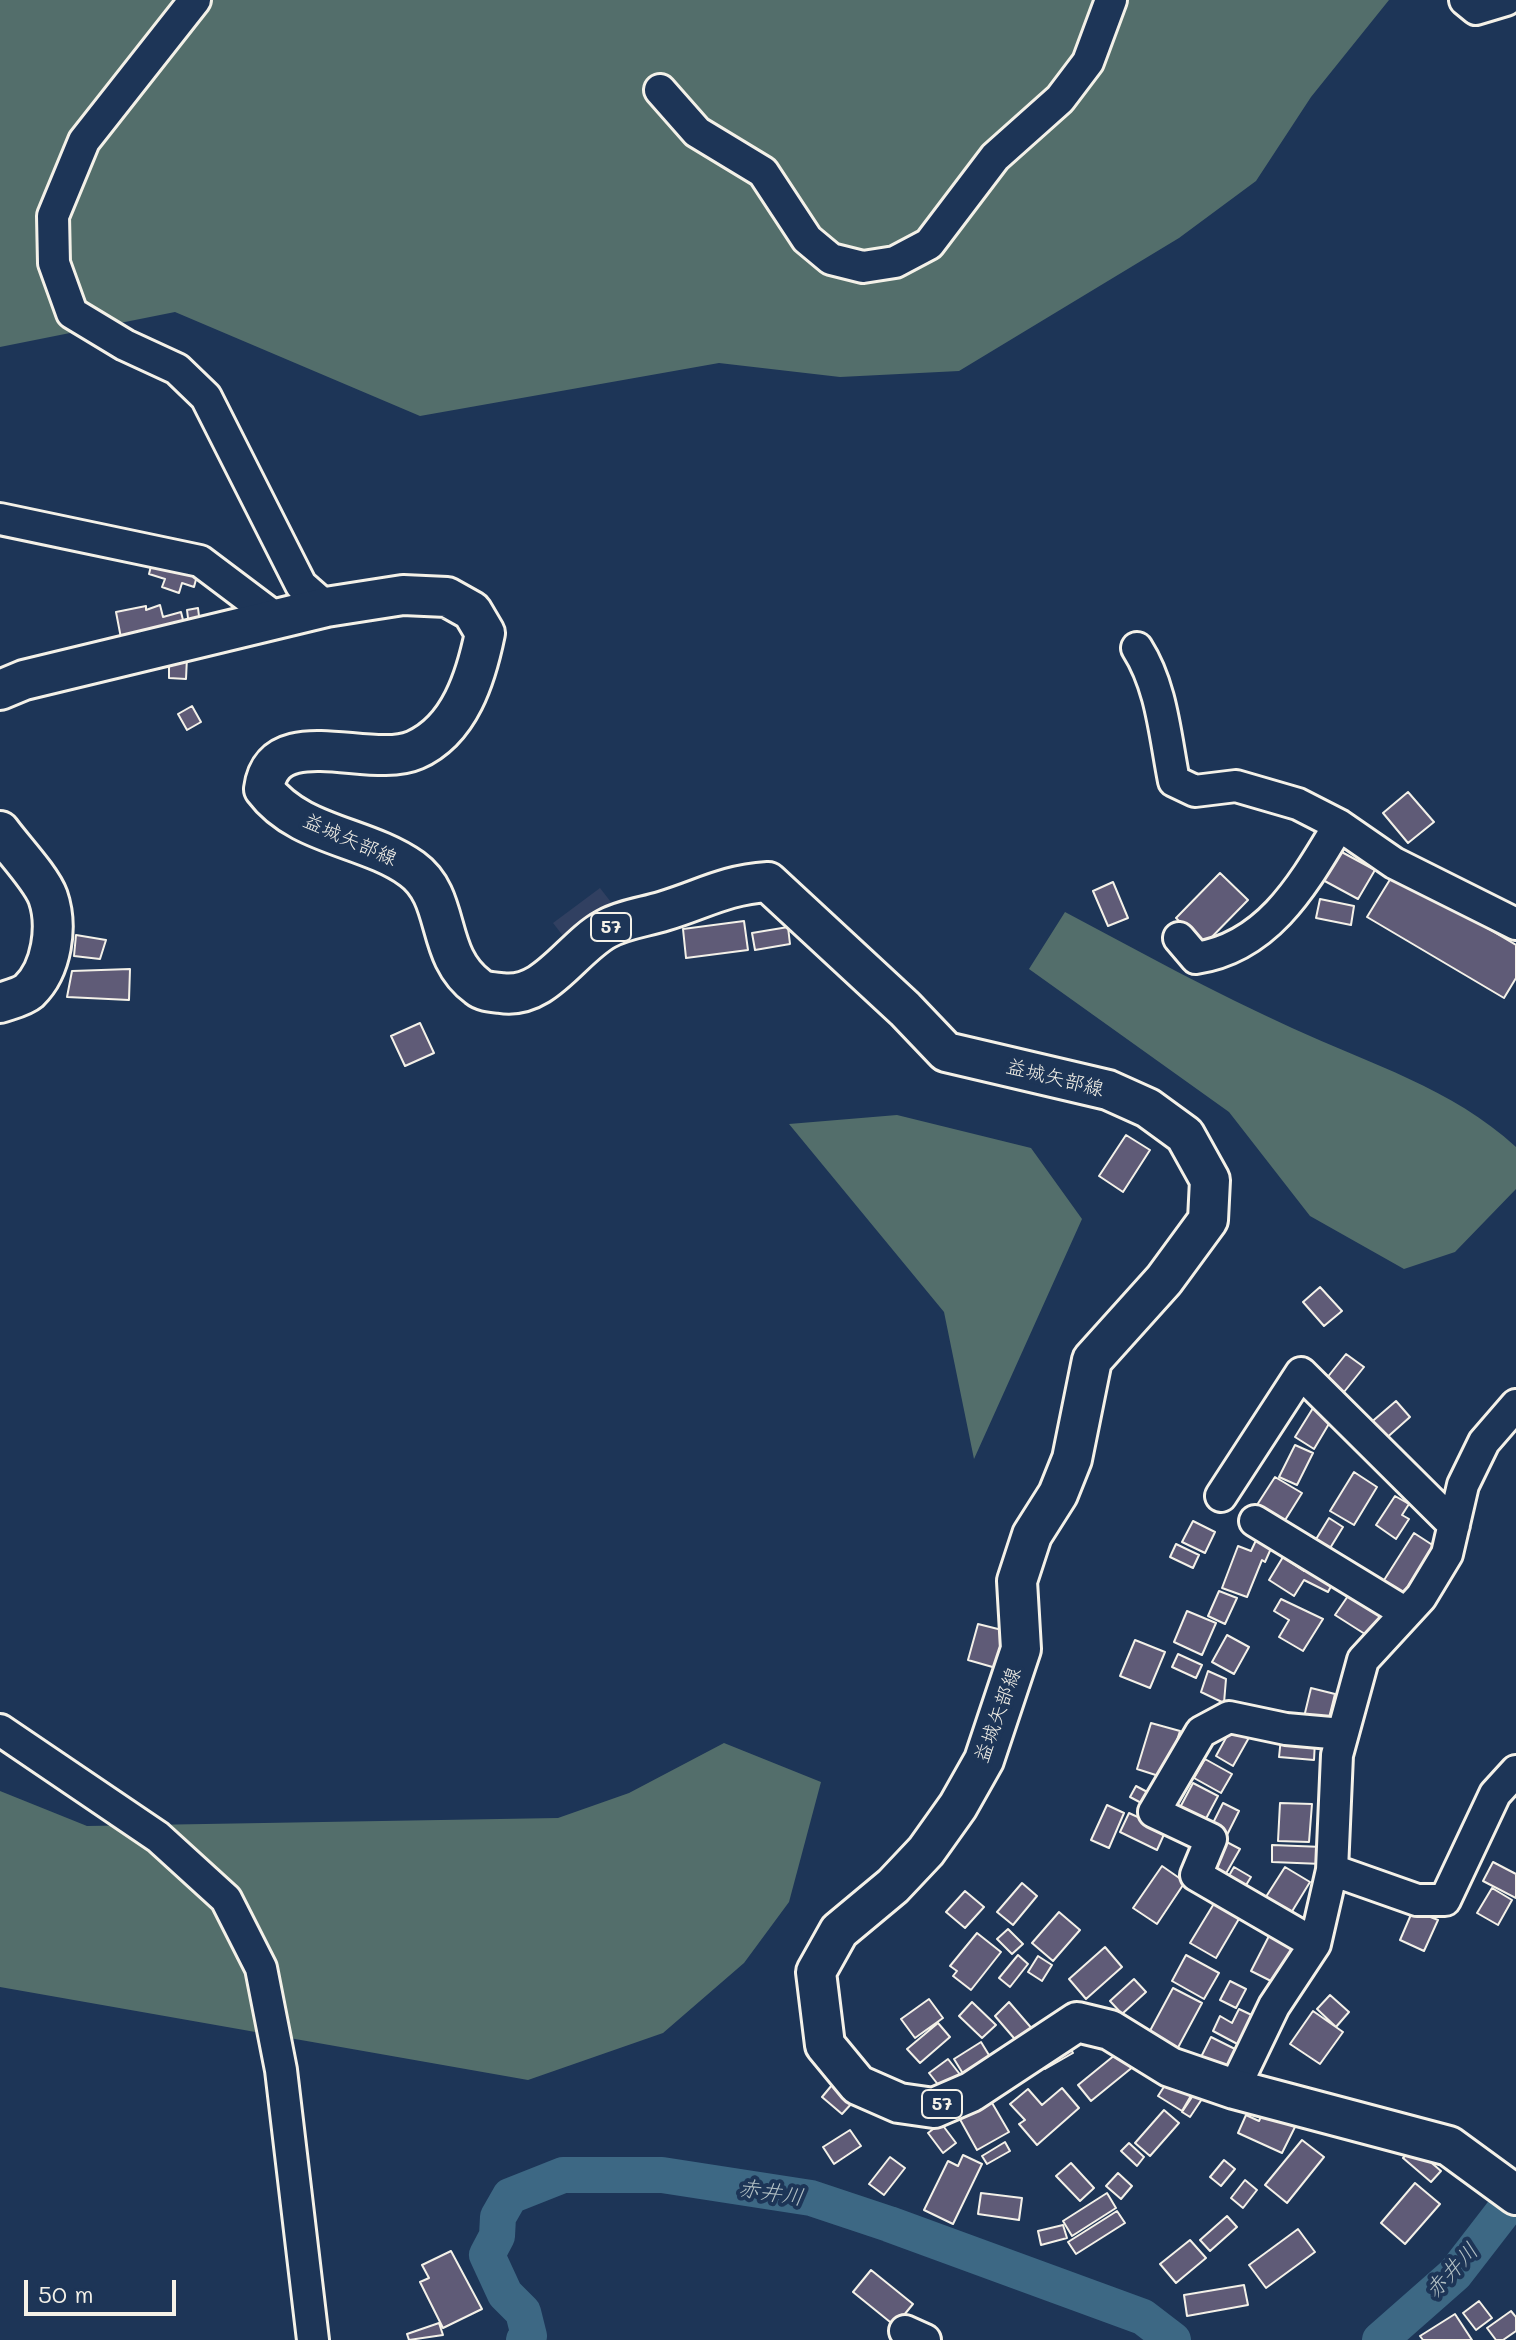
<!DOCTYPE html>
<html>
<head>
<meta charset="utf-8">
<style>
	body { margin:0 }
	#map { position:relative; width:1516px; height:2340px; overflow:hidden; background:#1d3557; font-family:Mali,sans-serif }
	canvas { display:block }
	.scale { position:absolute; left:24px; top:2280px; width:152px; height:36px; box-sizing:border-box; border:4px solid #f4f1e8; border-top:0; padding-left:10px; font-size:24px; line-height:28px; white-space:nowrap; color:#f4f1e8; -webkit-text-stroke:6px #1d3557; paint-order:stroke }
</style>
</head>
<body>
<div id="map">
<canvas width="1516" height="2340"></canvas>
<div class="scale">50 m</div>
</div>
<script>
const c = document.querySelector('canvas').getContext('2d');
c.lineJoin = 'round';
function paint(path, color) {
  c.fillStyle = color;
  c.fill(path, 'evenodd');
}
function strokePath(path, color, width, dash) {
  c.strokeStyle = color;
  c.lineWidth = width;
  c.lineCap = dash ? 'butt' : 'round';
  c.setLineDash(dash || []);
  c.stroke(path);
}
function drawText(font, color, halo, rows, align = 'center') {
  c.font = font + ' Mali,"Klee One",sans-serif';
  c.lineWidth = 8;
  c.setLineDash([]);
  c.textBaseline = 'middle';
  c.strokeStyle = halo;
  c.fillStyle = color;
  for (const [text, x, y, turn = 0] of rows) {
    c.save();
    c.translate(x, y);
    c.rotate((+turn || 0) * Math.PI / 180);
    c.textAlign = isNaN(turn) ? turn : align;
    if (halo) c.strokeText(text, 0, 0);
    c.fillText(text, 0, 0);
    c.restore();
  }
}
paint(new Path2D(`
	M600,888l14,18 -47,35 -14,-18z`), '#314061');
paint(new Path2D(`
	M0,0h1389l-78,97 -55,84 -77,57 -220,133 -119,6 -121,-14 -299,53 -245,-104 -175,35z
	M1065,912c75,40 150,81 227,116 78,36 160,60 224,119v42l-61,63 -51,17 -94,-53 -81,-104 -200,-143z
	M897,1115l134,33 51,71 -108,240 -30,-147 -155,-188z
	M724,1743l97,39 -32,120 -45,61 -81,70 -135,47 -528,-93v-196l87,35 471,-8 71,-25z`), '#536e6b');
strokePath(new Path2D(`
	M524,2340l5,-4 -6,-24 -18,-18 -18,-39 10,-19 1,-19 12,-21 53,-21h99l149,23 78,26 254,93 30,23
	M1380,2340l75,-66 61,-79`), '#3d6884', 36);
const building = new Path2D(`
	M153,558l45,14 -4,15 -12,-4 -3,10 -17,-6 3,-8 -16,-5z
	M160,605l3,12 18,-5 3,12 -63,14 -5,-26 30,-6v4z
	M198,608l2,16 -11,2 -2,-16z
	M169,657h18l-1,22 -17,-1z
	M192,706l9,16 -14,8 -9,-16z
	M1408,792l26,30 -26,21 -25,-30z
	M1338,850l37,20 -17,29 -37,-20z
	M1220,873l28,27 -44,45 -28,-27z
	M1394,873l122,72v33l-12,20 -137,-81z
	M1113,882l15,36 -20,8 -15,-35z
	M1320,899l34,7 -3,19 -35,-7z
	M744,921l4,29 -62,8 -3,-29z
	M788,927l2,17 -35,6 -3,-17z
	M76,935l30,5 -6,19 -26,-3z
	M130,969l-1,31 -62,-3 5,-26z
	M420,1023l14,30 -29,13 -14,-30z
	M1126,1135l24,15 -27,42 -24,-16z
	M1320,1287l22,24 -18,15 -21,-24z
	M1346,1354l18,13 -20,25 -18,-13z
	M1318,1400l18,12 -22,37 -19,-12z
	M1396,1401l14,16 -27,24 -15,-16z
	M1295,1445l18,8 -16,32 -18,-8z
	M1354,1472l23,15 -23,38 -24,-14z
	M1275,1477l27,16 -20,32 -27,-17z
	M1395,1496l14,8 -7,11 7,4 -13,20 -20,-14z
	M1329,1518l14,9 -19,31 -14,-9z
	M1193,1521l22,11 -10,21 -23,-11z
	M1414,1533l20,13 -34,55 -21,-13z
	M1258,1536l15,8 -8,18 -3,-2 -15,37 -25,-9 16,-42 13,5z
	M1176,1544l23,11 -6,13 -23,-11z
	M1283,1557l21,14 4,-8 28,14 -8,15 -24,-12 -10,16 -25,-16z
	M1352,1590l32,21 -16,25 -33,-21z
	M1219,1591l18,7 -12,26 -17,-8z
	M1281,1599l42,20 -20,32 -24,-14 10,-17 -15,-9z
	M1187,1611l29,12 -14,32 -28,-13z
	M978,1624l28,7 -10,37 -28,-8z
	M1227,1635l22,12 -15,27 -22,-12z
	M1135,1640l30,12 -15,36 -30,-12z
	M1178,1654l24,11 -6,13 -24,-11z
	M1208,1671l18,8 -2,24 -23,-11z
	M1311,1688l24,6 -7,28 -24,-5z
	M1151,1723l29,8 -15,47 -28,-9z
	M1233,1725l18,9 -18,32 -17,-10z
	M1281,1738l34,3 -1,19 -35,-3z
	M1205,1759l27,15 -11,19 -27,-15z
	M1193,1783l25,13 -17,32 -25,-13z
	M1136,1786l17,9 -6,11 -17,-9z
	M1223,1803l16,8 -13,26 -16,-8z
	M1280,1803l32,1 -3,38 -31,-1z
	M1107,1805l17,8 -15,35 -18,-8z
	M1129,1813l37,17 -9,20 -37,-18z
	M1221,1839l19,10 -20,35 -19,-11z
	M1272,1845l51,2 -1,17 -50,-2z
	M1493,1862l23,12v24l-33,-17z
	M1162,1866l23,16 -28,42 -24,-16z
	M1234,1867l17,10 -11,18 -17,-9z
	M1285,1867l25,15 -22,36 -26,-15z
	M1022,1883l15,13 -24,29 -16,-13z
	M1492,1888l20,12 -14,25 -21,-12z
	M965,1891l19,16 -19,21 -19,-16z
	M1218,1897l25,15 -27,46 -26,-15z
	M1413,1910l25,10 -14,31 -24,-11z
	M1059,1912l21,18 -27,31 -21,-18z
	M1008,1929l15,15 -11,10 -15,-15z
	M977,1933l24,19 -30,38 -18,-14 4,-5 -7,-5z
	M1270,1934l24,12 -19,37 -24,-12z
	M1105,1947l17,20 -36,32 -17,-20z
	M1018,1955l10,9 -18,23 -11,-9z
	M1186,1955l33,18 -15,26 -32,-18z
	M1038,1956l14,9 -10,16 -14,-9z
	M1134,1979l12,13 -24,22 -12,-13z
	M1230,1981l16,8 -10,19 -16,-8z
	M1173,1988l29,15 -28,52 -29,-15z
	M1330,1995l19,17 -13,15 -19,-18z
	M929,1999l14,19 -28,20 -14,-19z
	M972,2002l24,23 -14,13 -23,-22z
	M1009,2002l25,29 -15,13 -24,-28z
	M1239,2009l19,9 -15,29 -30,-16 7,-15 12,7z
	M1313,2011l30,21 -23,32 -30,-20z
	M938,2023l12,14 -30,26 -13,-14z
	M1211,2037l26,13 -14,28 -26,-13z
	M1066,2041l7,12 -28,16 -8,-12z
	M981,2042l11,18 -27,17 -11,-18z
	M1121,2050l13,16 -43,35 -13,-16z
	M948,2059l14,18 -19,14 -14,-18z
	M1169,2079l23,15 -10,17 -24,-15z
	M832,2085l21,17 -11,12 -20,-17z
	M1062,2088l17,20 -42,37 -18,-21 6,-4 -15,-16 18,-15 14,16z
	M1196,2091l8,5 -14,21 -8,-5z
	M988,2096l21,36 -32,18 -20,-36z
	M1164,2110l15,13 -29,33 -15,-13z
	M1263,2112l32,15 -13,26 -44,-20 8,-18 13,6z
	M941,2123l15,20 -13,10 -15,-20z
	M850,2130l11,16 -27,18 -11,-17z
	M1302,2140l22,17 -37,46 -22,-18z
	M1005,2142l5,9 -23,13 -5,-8z
	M1129,2143l15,14 -7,9 -16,-15z
	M1413,2147l28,24 -10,11 -28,-24z
	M963,2155l19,9 -29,60 -29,-14 24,-49 10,5z
	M890,2157l15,11 -21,27 -15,-11z
	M1224,2160l11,9 -14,17 -11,-9z
	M1071,2163l23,25 -14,13 -24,-25z
	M1118,2173l14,13 -11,13 -15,-13z
	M1245,2180l12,10 -14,18 -12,-10z
	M1415,2183l25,21 -35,40 -24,-21z
	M981,2193l41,5 -3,22 -41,-6z
	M1107,2193l9,15 -44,28 -9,-15z
	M1117,2211l8,12 -49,31 -8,-12z
	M1227,2216l10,11 -27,24 -10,-11z
	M1063,2225l4,13 -26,7 -3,-14z
	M1298,2229l17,23 -49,36 -17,-23z
	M1190,2240l16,18 -30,25 -16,-19z
	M451,2251l31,58 -39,19 -23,-46 9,-4 -7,-13z
	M871,2270l42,34 -18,22 -42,-34z
	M1244,2285l4,20 -61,11 -3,-21z
	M1479,2301l13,17 -16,12 -13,-17z
	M1511,2311l5,6v14l-13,9h-7l-9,-12z
	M1455,2314l17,26h-49l-3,-4z
	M439,2323l4,12 -34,5 -2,-6z`);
paint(building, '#5f5b77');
strokePath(building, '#f4f1e8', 2);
const minor = new Path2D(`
	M195,0l-111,141 -31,75 1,47 18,50 53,32 52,24 29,28 95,188 25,22
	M1465,0l11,9 30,-9
	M660,90l37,42 66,40 44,67 24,20 32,8 32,-5 34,-18 66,-87 65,-58 28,-37 23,-62
	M0,519l200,42 77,58
	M1137,648c25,39 28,88 37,133l21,10 41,-5 62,18 41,21 55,38 122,61
	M1179,938l17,20c73,-11 108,-75 143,-133
	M1221,1496l80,-123 153,152
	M1255,1521l151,92
	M0,1730l158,107 68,62 35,69 20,102 32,270
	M1332,1870l85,30h28l50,-106 21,-23
	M1315,1944l-119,-69 15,-36 -57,-27 47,-80 28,-15 57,12 56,5
	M1234,2089l40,-83 41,-62 17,-74 5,-115 26,-95 58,-63 26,-43 16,-69 21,-43 32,-37
	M905,2331l20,9`);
const major = new Path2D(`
	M0,690l24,-10 302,-73 77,-12 44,2 25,14 13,22c-9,44 -25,97 -70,117 -45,20 -142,-30 -151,39 35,47 102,47 148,80 40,29 22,86 66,118 6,5 15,5 23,6 44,7 70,-45 105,-64 18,-10 39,-12 58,-18 40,-12 60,-26 104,-29l137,127 41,43 162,38 40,18 37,27 25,45 -2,40 -44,60 -72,80 -20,99 -14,35 -26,41 -15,46 4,68 -37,111 -26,46 -32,45 -33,35 -54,45 -23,41 9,73 33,40 41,18 35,5 37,-16 106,-70 33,8 60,37 64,22 215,57 67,49
	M0,831c13,18 41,47 48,66 10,29 4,72 -19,94 -7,6 -21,9 -29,12`);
strokePath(minor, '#f4f1e8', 36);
strokePath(major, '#f4f1e8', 44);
strokePath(minor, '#1d3557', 30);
strokePath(major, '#1d3557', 38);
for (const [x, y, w] of [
	[611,927,40],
	[942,2104,40]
]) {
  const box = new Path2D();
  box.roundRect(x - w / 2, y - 14, w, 28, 6);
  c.fillStyle = '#1d3557';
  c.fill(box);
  strokePath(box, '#f4f1e8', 2);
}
drawText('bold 18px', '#f4f1e8', null, [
	["57",611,927],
	["57",942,2104]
]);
drawText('20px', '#f4f1e8', '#1d3557', [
	["益城矢部線",350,840,24],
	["益城矢部線",1055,1078,14],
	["益城矢部線",998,1715,-70]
]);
drawText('italic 22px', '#b4c1c5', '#1d3557', [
	["赤井川",771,2193,9],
	["赤井川",1452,2271,-47]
]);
</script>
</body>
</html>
